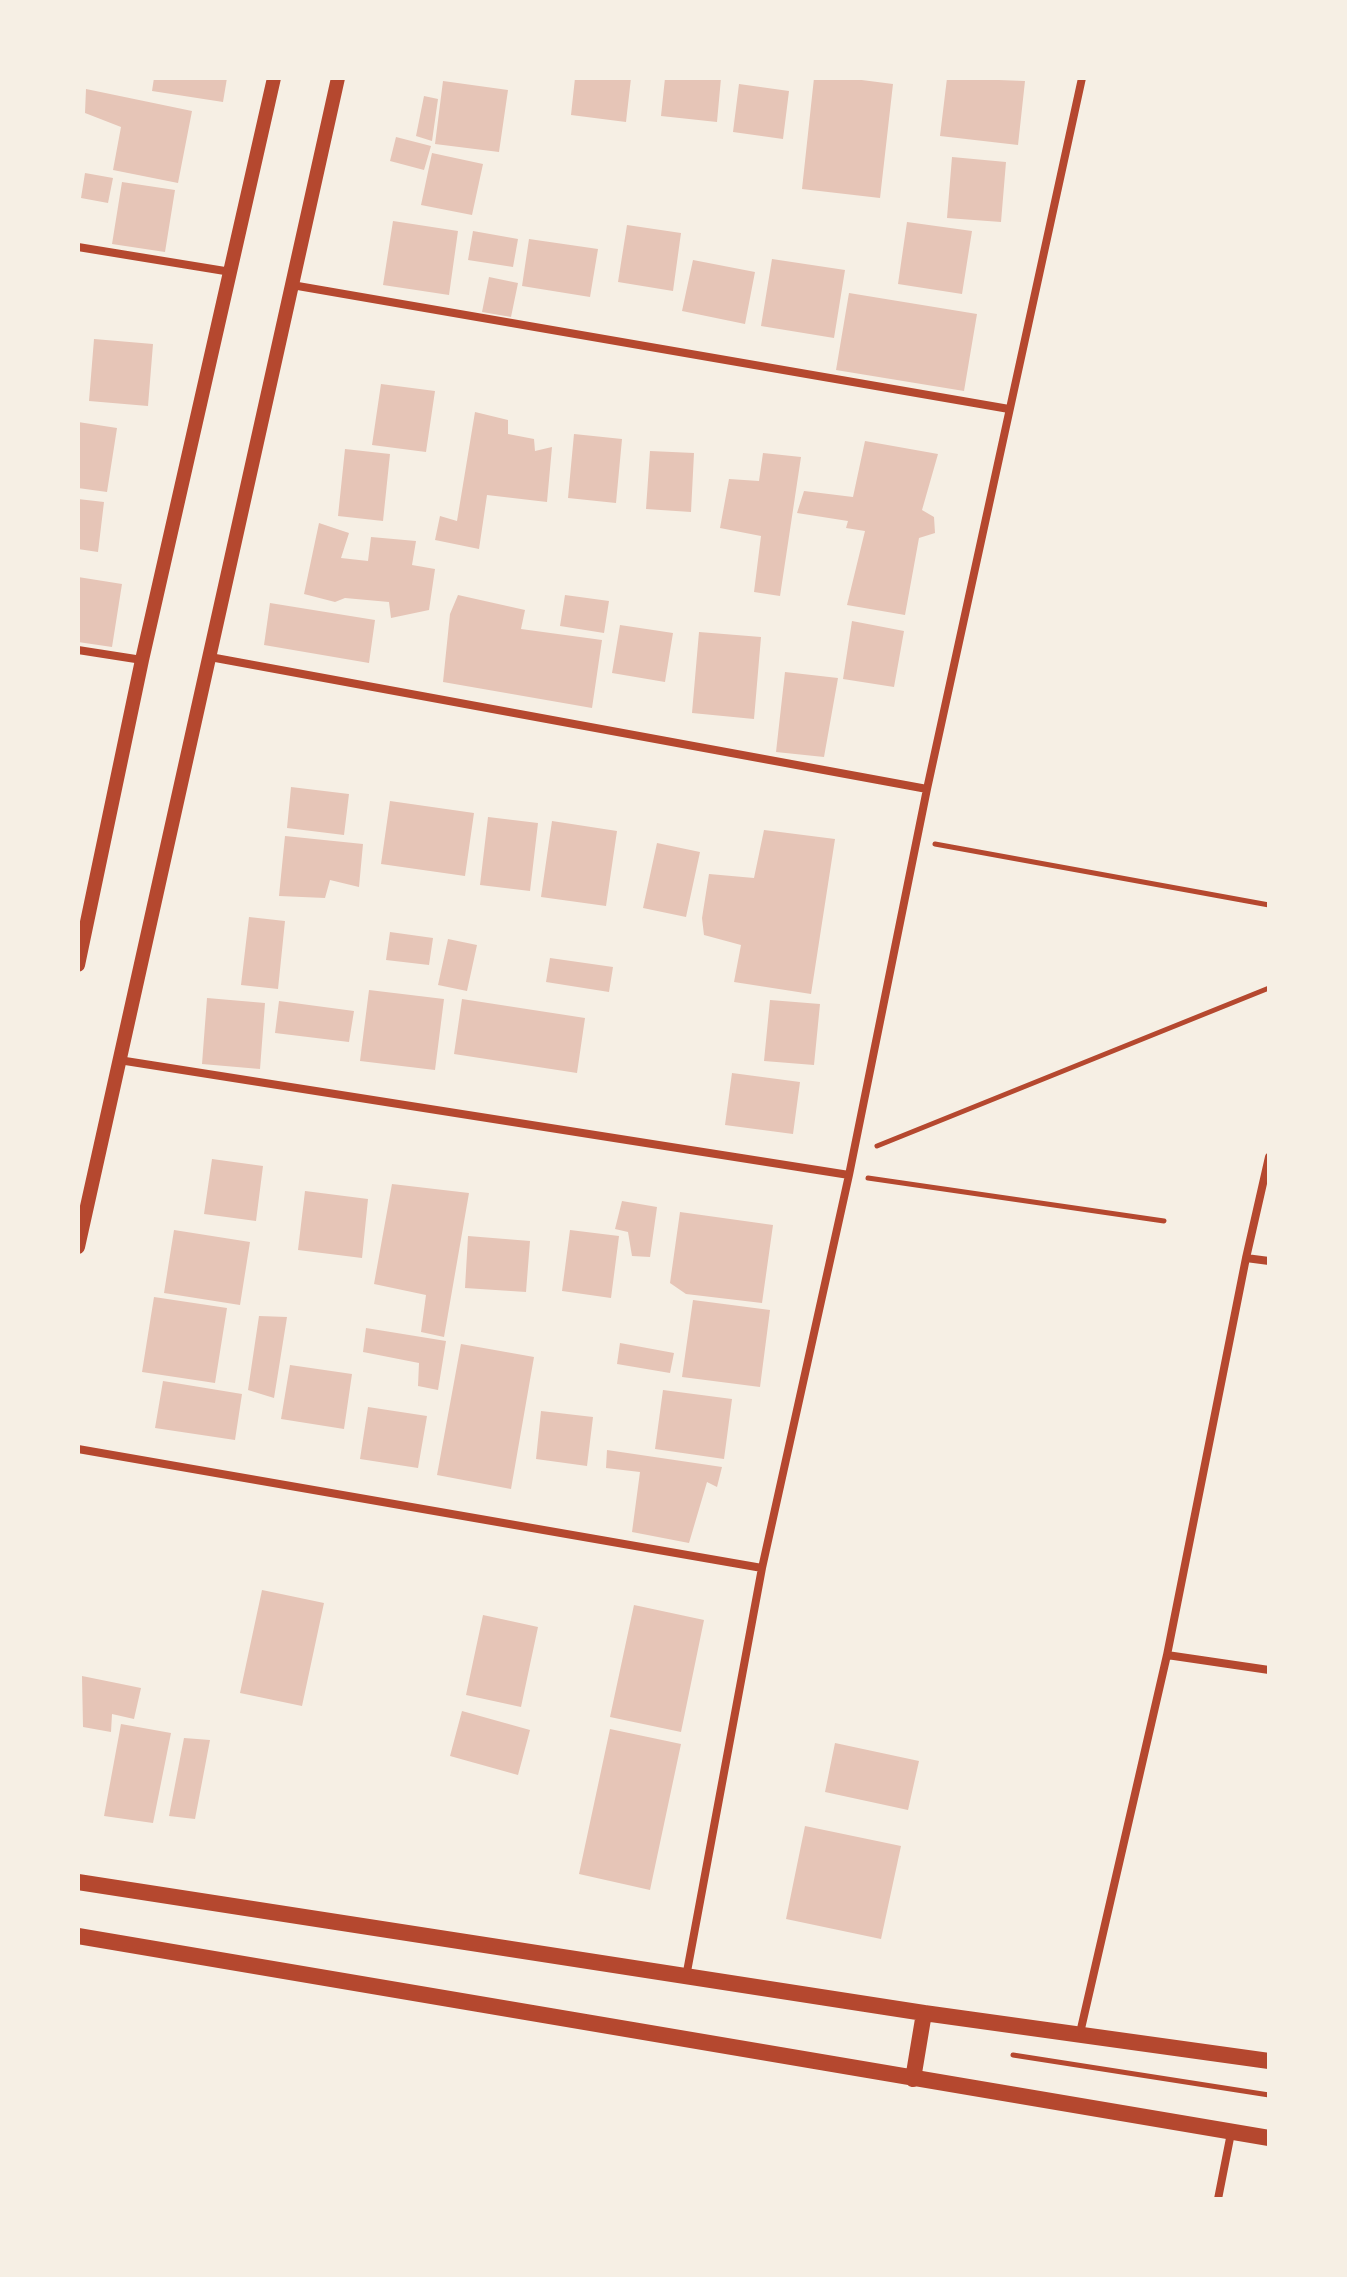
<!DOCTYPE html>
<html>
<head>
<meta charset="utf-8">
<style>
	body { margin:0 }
	#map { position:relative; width:1347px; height:2277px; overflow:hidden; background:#f6efe4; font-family:Cabin,sans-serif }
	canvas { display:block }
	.frame { position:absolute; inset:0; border:80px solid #f6efe4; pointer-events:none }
</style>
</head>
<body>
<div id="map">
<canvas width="1347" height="2277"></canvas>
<div class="frame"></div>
</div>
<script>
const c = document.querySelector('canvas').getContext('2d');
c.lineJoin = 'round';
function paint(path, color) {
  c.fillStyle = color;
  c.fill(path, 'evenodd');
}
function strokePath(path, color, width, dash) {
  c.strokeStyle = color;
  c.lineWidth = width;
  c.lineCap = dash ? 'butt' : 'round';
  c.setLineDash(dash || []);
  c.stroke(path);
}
paint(new Path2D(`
	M154,78h73l-4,24 -71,-11z
	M575,78h56l-5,44 -55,-7z
	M665,78h56l-4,44 -56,-6z
	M814,78h32l47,6 -13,114 -78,-9z
	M947,78l78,3 -7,64 -78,-9z
	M443,81l65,9 -9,62 -64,-8z
	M739,84l50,7 -6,48 -50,-7z
	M86,89l106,22 -14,72 -65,-13 8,-43 -36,-14z
	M424,96l14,3 -6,42 -16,-5z
	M396,137l35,9 -7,24 -34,-9z
	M432,153l51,11 -11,51 -51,-10z
	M952,157l54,5 -5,60 -54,-4z
	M85,173l28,5 -5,25 -27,-5z
	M122,182l53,8 -10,62 -53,-8z
	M393,221l65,10 -9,64 -66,-10z
	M907,222l65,9 -10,63 -64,-10z
	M627,225l54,8 -8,58 -55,-9z
	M473,231l45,8 -5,28 -45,-7z
	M529,239l69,10 -8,48 -68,-11z
	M772,259l73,11 -11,68 -73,-12z
	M693,260l62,12 -10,52 -63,-13z
	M489,277l29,6 -7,34 -29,-5z
	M849,293l128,21 -13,77 -128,-21z
	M94,339l59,5 -5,62 -59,-5z
	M381,384l54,7 -9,61 -54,-7z
	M475,412l33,8v14l26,5 1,12 17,-4 -5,55 -60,-7 -8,54 -44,-9 5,-24 17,5z
	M78,422l39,6 -10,64 -29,-4z
	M574,434l48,5 -6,64 -48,-5z
	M865,441l73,13 -16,56 12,7 1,16 -16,5 -14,77 -58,-10 18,-74 -19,-3 2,-7 -51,-8 7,-22 49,6z
	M345,449l45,5 -7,67 -45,-5z
	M650,451l44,2 -3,59 -45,-3z
	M763,453l38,4 -21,139 -26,-4 7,-56 -41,-8 9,-49 30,2z
	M78,499l26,3 -6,50 -20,-3z
	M319,523l30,10 -8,25 27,3 3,-24 45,4 -4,24 23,4 -6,41 -38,8 -2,-16 -44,-4 -10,4 -31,-8z
	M78,577l44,7 -10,63 -34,-5z
	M458,595l67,15 -4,19 81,11 -10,68 -149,-26 7,-68z
	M565,595l44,6 -5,32 -44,-7z
	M270,603l105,17 -6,43 -105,-18z
	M852,621l52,10 -10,56 -51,-8z
	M620,625l53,8 -8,49 -53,-9z
	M699,632l62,5 -7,82 -62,-6z
	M785,672l53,6 -14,79 -48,-5z
	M291,787l58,7 -5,41 -57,-7z
	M390,801l84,12 -9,63 -84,-12z
	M488,817l50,6 -8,68 -50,-6z
	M552,821l65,10 -11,75 -65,-9z
	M764,830l71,9 -24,155 -77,-12 7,-37 -37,-10 -2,-17 7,-44 45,4z
	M285,836l78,8 -4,43 -29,-7 -5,18 -46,-2z
	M657,843l43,9 -14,65 -43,-9z
	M249,917l36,4 -7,68 -37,-4z
	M390,932l43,6 -4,27 -43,-5z
	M448,939l29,6 -10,46 -29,-6z
	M550,958l63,9 -4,25 -63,-10z
	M369,990l75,9 -9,71 -75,-9z
	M207,998l58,5 -5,66 -58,-5z
	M462,999l123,19 -8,55 -123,-19z
	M770,1000l50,4 -6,61 -50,-4z
	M279,1001l75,10 -5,31 -74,-9z
	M732,1073l68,9 -7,52 -68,-9z
	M212,1159l51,7 -7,55 -52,-7z
	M392,1184l77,9 -25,144 -23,-5 5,-37 -52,-11z
	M305,1191l63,8 -6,59 -64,-8z
	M622,1201l35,6 -7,50 -18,-1 -4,-24 -13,-3z
	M680,1212l93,13 -11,78 -76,-9 -16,-11z
	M174,1230l76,12 -10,63 -76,-12z
	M570,1230l49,6 -8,62 -49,-7z
	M468,1236l62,5 -4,51 -61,-4z
	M154,1297l73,11 -12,75 -73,-11z
	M693,1300l77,10 -10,77 -78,-10z
	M259,1316l28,1 -13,81 -26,-8z
	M366,1328l80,13 -8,49 -20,-4 1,-23 -56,-11z
	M620,1343l54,10 -4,20 -53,-9z
	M461,1344l73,13 -23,132 -74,-14z
	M290,1365l62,9 -8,55 -63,-10z
	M163,1381l79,13 -7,46 -80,-12z
	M663,1390l69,9 -8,60 -69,-10z
	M368,1407l59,9 -9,52 -58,-9z
	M541,1411l52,6 -6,49 -51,-7z
	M607,1450l115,17 -5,20 -10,-5 -18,61 -57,-11 8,-60 -34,-4z
	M262,1590l62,13 -22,103 -62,-13z
	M634,1605l70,15 -23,112 -71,-15z
	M483,1615l55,12 -17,80 -55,-12z
	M82,1676l59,12 -7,31 -22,-5 -1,18 -28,-5z
	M462,1711l68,19 -12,45 -68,-19z
	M121,1724l50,9 -18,90 -49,-7z
	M610,1729l71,15 -31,146 -71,-16z
	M184,1738l26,2 -15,79 -26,-3z
	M835,1743l84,18 -11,49 -83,-18z
	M805,1826l96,20 -20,93 -95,-20z`), '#e6c5b7');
strokePath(new Path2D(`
	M935,844l334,61
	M877,1146l392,-158
	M868,1178l296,43
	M1013,2055l256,40`), '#b5482f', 5);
strokePath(new Path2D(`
	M78,247l153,25
	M292,285l717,124
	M78,650l64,10
	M210,657l717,132
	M119,1060l730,115
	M1246,1258l23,3
	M78,1449l684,119
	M1167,1655l102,15
	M686,1977l76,-409 87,-393 78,-386 155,-711
	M1080,2033l87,-378 79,-397 23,-101
	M1218,2199l13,-66`), '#b5482f', 8);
strokePath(new Path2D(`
	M78,965l64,-305 132,-582
	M78,1247l260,-1169`), '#b5482f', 14);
strokePath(new Path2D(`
	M78,1882l846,131 345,48
	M78,1936l1191,202
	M913,2079l11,-66`), '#b5482f', 16);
</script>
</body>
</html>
